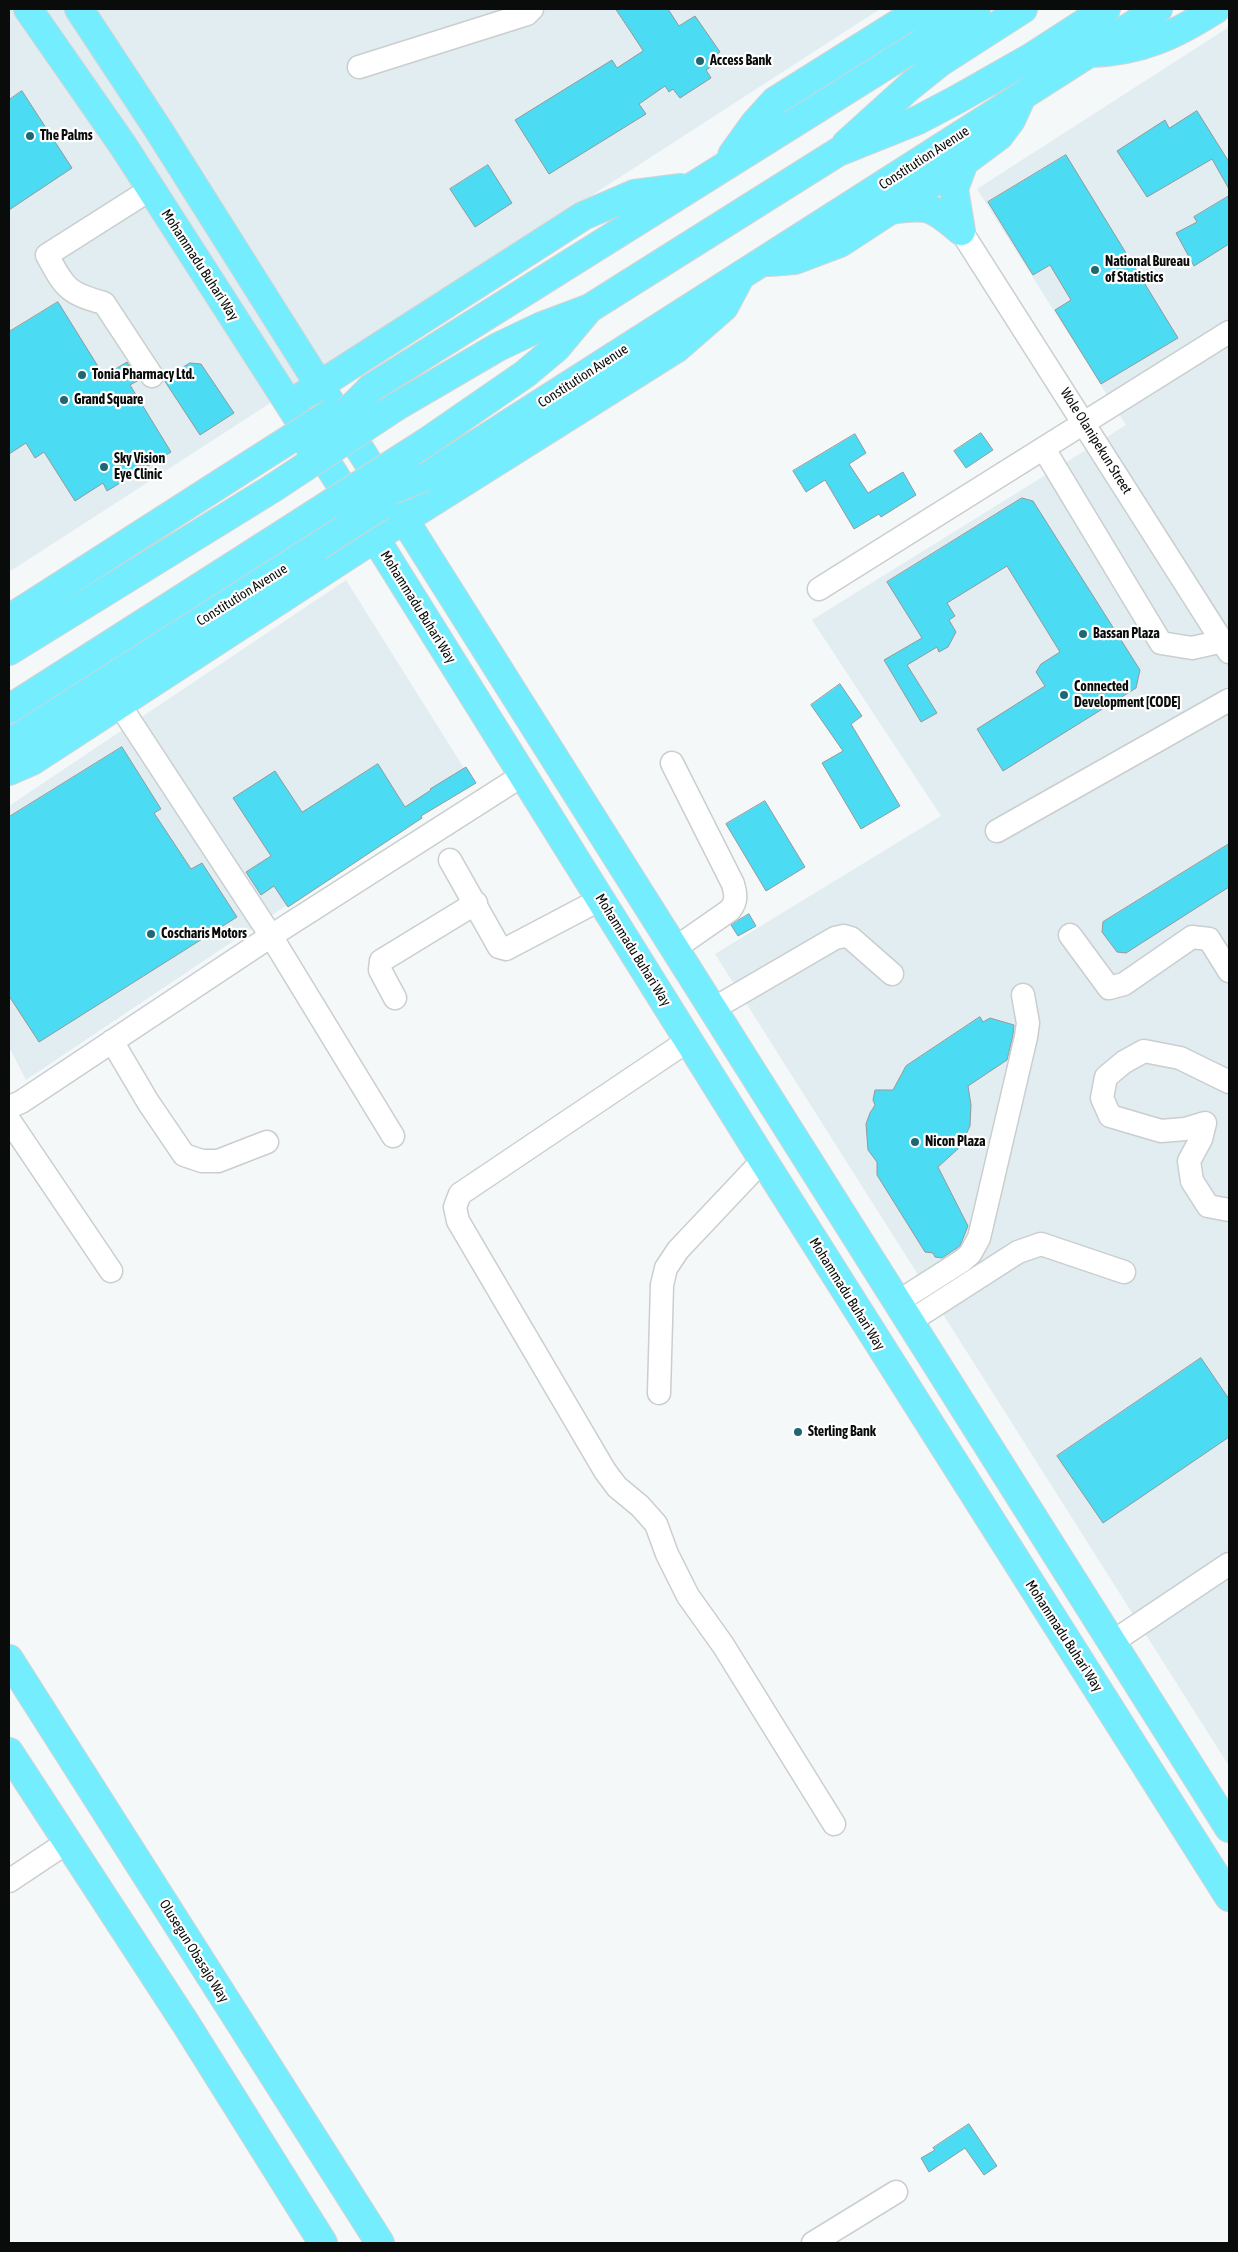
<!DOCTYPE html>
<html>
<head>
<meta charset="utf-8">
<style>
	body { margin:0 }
	#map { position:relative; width:1238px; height:2252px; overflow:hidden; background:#f4f8f9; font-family:"Asap Condensed",sans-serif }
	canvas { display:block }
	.frame { position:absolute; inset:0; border:10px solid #0a0c0c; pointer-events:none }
</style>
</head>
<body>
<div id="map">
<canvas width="1238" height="2252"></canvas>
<div class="frame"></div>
</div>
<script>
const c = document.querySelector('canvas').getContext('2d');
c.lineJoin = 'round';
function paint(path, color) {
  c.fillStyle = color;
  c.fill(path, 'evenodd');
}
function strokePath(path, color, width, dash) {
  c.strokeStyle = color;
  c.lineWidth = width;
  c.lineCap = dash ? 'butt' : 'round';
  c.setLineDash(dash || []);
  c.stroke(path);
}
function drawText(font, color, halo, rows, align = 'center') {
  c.font = font + ' "Asap Condensed",sans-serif';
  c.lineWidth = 4.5;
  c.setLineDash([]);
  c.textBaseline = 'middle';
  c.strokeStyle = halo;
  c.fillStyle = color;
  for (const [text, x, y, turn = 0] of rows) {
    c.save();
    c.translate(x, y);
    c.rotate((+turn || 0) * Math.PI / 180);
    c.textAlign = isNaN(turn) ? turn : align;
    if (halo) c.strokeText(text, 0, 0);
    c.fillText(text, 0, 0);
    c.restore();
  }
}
paint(new Path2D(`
	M9,9h871l-871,563z
	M1229,27v1739l-514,-812 226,-138 -129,-196 314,-195 -149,-236z
	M346,580l126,201 -446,299 -17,-33v-241z`), '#e1edf0');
const building = new Path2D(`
	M616,9h52l11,17 16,-10 25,36 -12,8 4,6 -6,4 5,8 -31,20 -7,-9 -4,3 -4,-6 -26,18 7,10 -97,60 -34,-54 97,-60 5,8 26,-17z
	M22,91l50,77 -63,42v-110z
	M1197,111l32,51v27l-17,-30 -65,38 -30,-46 48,-31 4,8z
	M1066,155l112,183 -77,46 -46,-74 16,-10 -21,-35 -17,10 -45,-73z
	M488,165l24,38 -37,24 -25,-38z
	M1229,196v48l-35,22 -18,-33 21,-11 -3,-5z
	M58,302l46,74 23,-14 12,18 -9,5 41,67 -64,39 -4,-8 -28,18 -31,-49 -9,6 -9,-15 -17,11v-122z
	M190,363l11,1 33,49 -34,22 -36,-55z
	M981,433l12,17 -27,18 -12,-17z
	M855,434l11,19 -17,11 19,29 35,-21 13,23 -35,22 -2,-3 -25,15 -29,-49 -19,12 -13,-21z
	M1022,498l11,3 107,169 -4,18 -133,83 -26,-42 68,-43 -9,-14 5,-8 19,-12 -53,-86 -60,37 8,13 -6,4 7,12 -8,15 -9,5 -2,-5 -30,18 30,48 -16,9 -37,-62 38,-22 -35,-56z
	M840,684l22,32 -11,8 49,82 -39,23 -39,-66 21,-12 -32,-46z
	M122,747l39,62 -7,4 37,56 11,-6 35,54 -198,125 -30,-46v-179z
	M378,764l27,43 26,-17 -1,-1 36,-22 10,16 -55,33 1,2 -134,89 -14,-21 -13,9 -15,-23 25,-16 -38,-58 42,-27 27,41z
	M765,801l40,66 -39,24 -40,-67z
	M1229,844v43l-103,66 -9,-1 -15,-20 1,-10z
	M749,914l7,12 -18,10 -7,-11z
	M980,1017l3,5 7,-4 24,7 -1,10 -6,25 -39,26 3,19 -1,21 -10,21 -22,20 30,59 -8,20 -18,12 -7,-1 -2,-4 -8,-1 -48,-77v-13l-9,-12 -2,-26 4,-11 5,-8 -2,-5 2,-10h18l13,-24z
	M1201,1358l28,41v38l-126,86 -46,-67z
	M969,2124l28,42 -13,9 -19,-27 -36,24 -8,-14 14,-8 -2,-2z`);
paint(building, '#4bdcf4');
strokePath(building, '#95999a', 1);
const minor = new Path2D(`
	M359,67l168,-53 5,-5
	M151,189l-104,66c18,33 20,38 57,48l48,73
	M961,231l268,421
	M1044,449l117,194 31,5 31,-7
	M819,589l410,-257
	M119,704l152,232 252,-161
	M672,763l61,121c3,11 4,17 -3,26l-56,39
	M997,831l232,-131
	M450,860l49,87 7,2 95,-50
	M1070,935l39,53 15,-4 68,-47 17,2 20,32
	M395,998l-15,-28 1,-9 95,-58
	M713,1009l122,-71 9,-2 7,2 41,36
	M689,1040l-229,154 -5,13 3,14 147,250 12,16 23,19 16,18 11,30 21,42 35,49 111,179
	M112,1041l36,61 36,53 18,6h16l49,-19
	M1229,1082l-49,-24 -36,-7 -20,11 -18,15 -4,21 8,18 51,15 24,-2 20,-6 -4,16 -12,22 3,20 16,25 21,4
	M9,1107l12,-5 250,-166 122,200
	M9,1120l102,151
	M896,1303l66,-42 8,-7 9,-16 47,-201 2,-14 -5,-28
	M909,1322l109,-70 23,-8 83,28
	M659,1393l3,-108 4,-17 12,-18 85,-90
	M1111,1643l118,-79
	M9,1881l57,-38
	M813,2243l83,-51`);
const major = new Path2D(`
	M28,9l96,138 251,391 388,622 466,737
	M79,9l79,120 1071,1699
	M1092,53c50,-2 83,-18 124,-44
	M846,144l63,-57 30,-24 84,-54
	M732,155l23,-32 20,-22 129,-81 18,-8 20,-3
	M891,210c39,-6 41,-3 70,21
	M961,231l-7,-42 10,-27
	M769,262l26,-2 45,-17 124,-81 35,-26 12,-16 11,-24
	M371,388l605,-379
	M304,395l279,-179 51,-22 47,-6
	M397,406l101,-59 44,-21 48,-18 248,-156 80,-32 38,-20 74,-42 76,-49
	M425,443l100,-69 31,-26 31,-37
	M425,477l733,-468
	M9,619l245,-157
	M9,651l264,-163
	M9,709l285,-182
	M9,743l309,-197
	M9,771l23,-10 343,-223 302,-190 47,-41 17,-32
	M9,1659l371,584
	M9,1752l177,272 137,219`);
strokePath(minor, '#cacecf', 25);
strokePath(major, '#d3d3d3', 30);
strokePath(minor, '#fff', 22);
strokePath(major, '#74eefe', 28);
const majorBridge = new Path2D(`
	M310,449l61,-61
	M254,462l77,-49
	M273,488l124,-82
	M347,507l78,-30
	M294,527l131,-84
	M318,546l64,-41`);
strokePath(majorBridge, '#d3d3d3', 30, []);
strokePath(majorBridge, '#74eefe', 28);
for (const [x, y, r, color] of [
	[700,61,5,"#1e6773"],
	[30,136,5,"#1e6773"],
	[1095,270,5,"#1e6773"],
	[82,375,5,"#1e6773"],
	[64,400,5,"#1e6773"],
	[104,467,5,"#1e6773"],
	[1083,634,5,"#1e6773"],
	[1064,695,5,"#1e6773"],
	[151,934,5,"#1e6773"],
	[915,1142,5,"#1e6773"],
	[798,1432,5,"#1e6773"]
]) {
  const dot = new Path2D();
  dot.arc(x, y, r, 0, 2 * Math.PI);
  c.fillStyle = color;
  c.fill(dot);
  strokePath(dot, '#fff', 2);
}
drawText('bold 14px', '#0a0c0c', '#fff', [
	["Access Bank",710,61],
	["The Palms",40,136],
	["National Bureau",1105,262],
	["of Statistics",1105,278],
	["Tonia Pharmacy Ltd.",92,375],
	["Grand Square",74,400],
	["Sky Vision",114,459],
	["Eye Clinic",114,475],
	["Bassan Plaza",1093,634],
	["Connected",1074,687],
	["Development [CODE]",1074,703],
	["Coscharis Motors",161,934],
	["Nicon Plaza",925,1142],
	["Sterling Bank",808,1432]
], 'left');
drawText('14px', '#0a0c0c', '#fff', [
	["Constitution Avenue",924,158,-33],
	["Mohammadu Buhari Way",200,265,57],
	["Constitution Avenue",583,376,-33],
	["Wole Olanipekun Street",1096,441,58],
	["Constitution Avenue",242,595,-32],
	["Mohammadu Buhari Way",418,607,58],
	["Mohammadu Buhari Way",633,950,58],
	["Mohammadu Buhari Way",847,1294,58],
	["Mohammadu Buhari Way",1064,1636,57],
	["Olusegun Obasajo Way",194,1951,58]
]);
</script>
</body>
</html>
